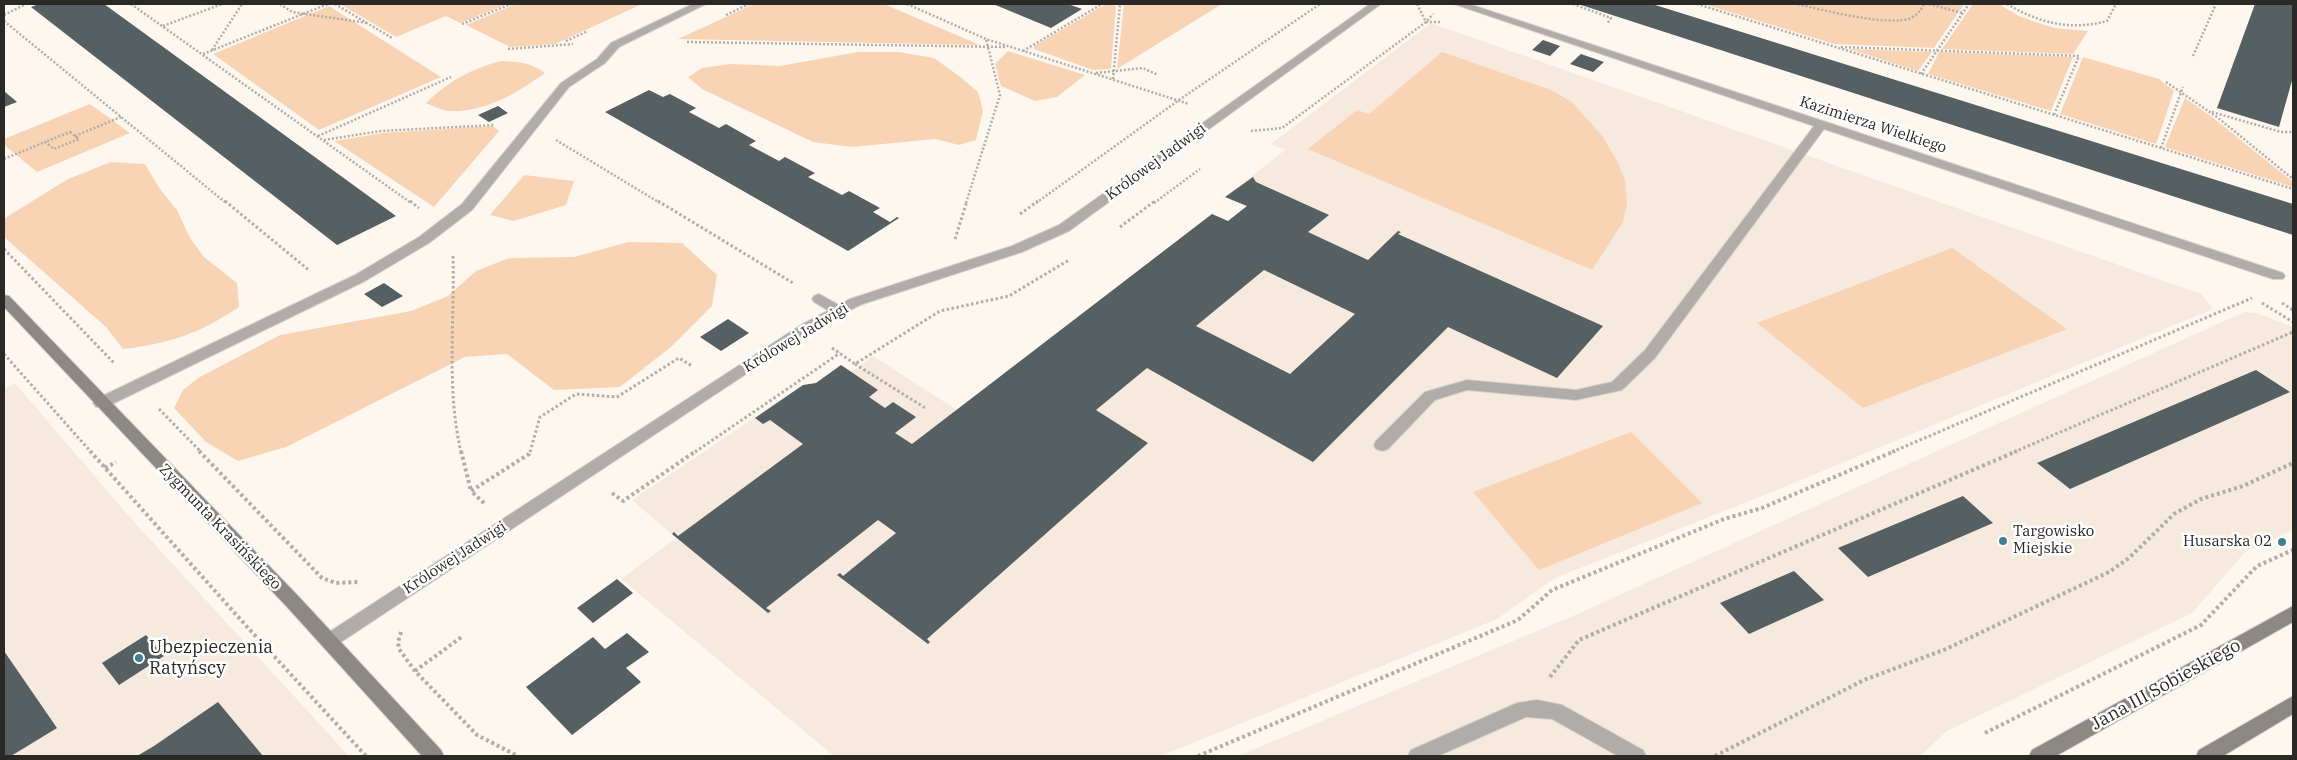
<!DOCTYPE html>
<html>
<head>
<meta charset="utf-8">
<style>
	body { margin:0 }
	#map { position:relative; width:2297px; height:760px; overflow:hidden; background:#fef7f0; font-family:"IBM Plex Serif",serif }
	canvas { display:block }
	.frame { position:absolute; inset:0; border:5px solid #2b2926; pointer-events:none }
</style>
</head>
<body>
<div id="map">
<canvas width="2297" height="760"></canvas>
<div class="frame"></div>
</div>
<script>
const c = document.querySelector('canvas').getContext('2d');
c.lineJoin = 'round';
function paint(path, color) {
  c.fillStyle = color;
  c.fill(path, 'evenodd');
}
function strokePath(path, color, width, dash) {
  c.strokeStyle = color;
  c.lineWidth = width;
  c.lineCap = dash ? 'butt' : 'round';
  c.setLineDash(dash || []);
  c.stroke(path);
}
function drawText(font, color, halo, rows, align = 'center') {
  c.font = font + ' "IBM Plex Serif",serif';
  c.lineWidth = 5;
  c.setLineDash([]);
  c.textBaseline = 'middle';
  c.strokeStyle = halo;
  c.fillStyle = color;
  for (const [text, x, y, turn = 0] of rows) {
    c.save();
    c.translate(x, y);
    c.rotate((+turn || 0) * Math.PI / 180);
    c.textAlign = isNaN(turn) ? turn : align;
    if (halo) c.strokeText(text, 0, 0);
    c.fillText(text, 0, 0);
    c.restore();
  }
}
paint(new Path2D(`
	M1431,23l770,271 12,15 -446,185 -212,84 -58,41 -336,137h-327l-213,-177 55,-41 -44,-38 171,-115 13,-2 25,-18 10,7 22,-16 84,54 255,-196 16,7 18,-14 -21,-10 60,-47 -14,-6z
	M2244,312l13,1 36,14v203l-48,22 -53,61 -245,118 -27,25h-682l335,-140z
	M15,383l120,140 214,233h-345v-367z`), '#f6e9dd');
paint(new Path2D(`
	M340,4h167l-47,19 -14,-7 -50,21z
	M516,4h126l-87,40 -45,3 -44,-22z
	M754,4h130l96,41 -302,-6z
	M1106,4h7l3,2 -5,63 -18,1 -59,-21v-3z
	M1124,4h98l-105,65z
	M1704,4h260l-30,44 -100,-4z
	M1973,4h26l20,12 19,7 17,5 33,3 -15,23 -131,-5z
	M329,6l112,71 -122,53 -106,-76z
	M1849,49l83,3 -14,19z
	M1008,51l77,24 -28,22 -22,4 -34,-15 -6,-22z
	M858,52h41l35,6 25,18 19,16 5,18 -7,30 -17,5 -24,-6 -83,8 -39,-5 -111,-53 -14,-12 14,-9 28,-4 50,2z
	M1442,52l109,38 21,12 31,35 14,24 8,19 2,23 -4,19 -31,48 -284,-121 49,-39 12,4z
	M1939,52l134,5 -22,54 -123,-37z
	M2083,57l76,22 15,12 -18,53 -96,-30z
	M501,61c17,1 30,1 44,12 -28,20 -60,40 -97,38 -7,-1 -15,-5 -22,-8 22,-21 44,-34 75,-42z
	M2185,98l27,19 81,65v5l-128,-40z
	M90,104l40,29 -93,39 -33,-27v-6z
	M493,126l6,5 -65,76 -100,-66 49,-8z
	M111,162l34,2 15,25 17,21 13,28 14,19 33,26 2,24c-38,26 -71,37 -116,42l-17,-22 -102,-90 1,-19 63,-39z
	M524,175l50,6 -8,24 -52,16 -24,-6z
	M628,242l54,1 35,32 -5,31 -40,40 -52,41 -66,3 -47,-36 -42,3 -179,90 -48,14 -32,-19 -32,-34 9,-18 15,-12 82,-43 131,-24 37,-15 28,-25 33,-13 65,-1z
	M1952,248l115,81 -204,79 -106,-85z
	M1631,432l71,71 -163,67 -66,-78z`), '#f8d4b4');
paint(new Path2D(`
	M39,4h65l292,212 -59,29 -306,-238z
	M993,4h75l14,5 -31,19z
	M1578,4h74l641,200v31z
	M2255,4h38v73l-14,50 -62,-19z
	M1543,40l17,6 -10,10 -18,-6z
	M1581,54l23,8 -11,10 -23,-8z
	M649,90l14,7 7,-3 26,14 -7,4 30,16 7,-4 30,17 -7,4 30,16 6,-4 30,16 -7,4 34,18 7,-4 31,17 -7,4 17,10 7,-5 2,1 -51,33 -243,-139z
	M4,91l13,11 -13,5z
	M498,106l10,7 -19,9 -11,-7z
	M1253,177l3,5 73,33 -21,17 60,28 30,-29 3,1 -3,2 205,92 -46,52 -109,-51 -135,135 -166,-94 -51,42 52,33 -221,196 3,3 -2,2 -91,-69 3,-2 3,3 53,-43 -18,-13 -112,88 5,3 -3,2 -96,-79 2,-2 4,4 125,-92 -33,-24 -7,4 -8,-6 48,-33 13,-2 25,-18 37,25 -9,7 16,11 8,-6 23,15 -21,16 17,11 300,-230 16,7 19,-15 -22,-9zM1264,270l91,44 -65,60 -94,-48z
	M384,283l19,13 -21,11 -18,-13z
	M728,319l21,14 -28,18 -21,-14z
	M2256,370l34,22 -220,97 -33,-26z
	M1963,496l30,27 -125,54 -30,-29z
	M1794,571l30,29 -75,34 -29,-31z
	M617,579l16,14 -40,30 -16,-15z
	M627,633l22,19 -23,16 15,14 -69,53 -46,-48 67,-50 12,12z
	M146,635l18,21 -45,29 -17,-22z
	M4,651l53,77 -46,28h-7z
	M218,702l45,54h-126l17,-10z`), '#565f62');
const lane = new Path2D(`
	M693,4h13l-87,43 -14,16 -36,24 -97,123 -43,33 -64,38 -259,126h-10l-3,-4 3,-4 259,-124 64,-38 43,-33 99,-121 36,-24 14,-16z
	M1454,4h15l814,269 2,3 -2,3h-10l-449,-150 -169,229 -33,32 -46,10 -109,-10 -32,10 -47,49 -6,2 -6,-2 -2,-4 2,-4 49,-49 42,-12 109,10 36,-8 33,-32 169,-224z
	M819,294l25,14 2,3 -2,3h-10l-20,-12 -2,-3 2,-3z
	M1537,700l25,5 81,45 3,6h-28l-66,-37 -26,-2 -88,39h-30l3,-6 106,-47z`);
const street = new Path2D(`
	M1370,4h11l-312,227 -47,21 -162,53 -49,26 -476,315 -6,3 -6,-3 -3,-5 3,-5 478,-311 49,-26 162,-53 47,-21z`);
const secondary = new Path2D(`
	M4,295l5,1 291,302 141,152 3,6h-22l-134,-148 -284,-301z
	M2293,606v16l-237,134h-27l3,-6z
	M2293,696v18l-70,42h-27l3,-6z`);
strokePath(lane, '#d8d2cc', 2);
strokePath(street, '#d8d2cc', 2);
strokePath(secondary, '#d8d2cc', 2);
strokePath(new Path2D(`
	M131,4l280,199
	M280,4l12,8 75,11
	M335,4l57,34
	M907,4l79,35 203,65
	M1417,4l9,18h14
	M1573,4l38,14 -4,6
	M1697,4l596,185
	M1798,4c24,6 91,23 113,14 6,-3 10,-8 13,-14
	M1929,4l33,9
	M2007,4c32,19 64,27 100,17l9,-17
	M4,15l22,-11
	M726,15l23,-11
	M4,21l222,182
	M462,24l49,-20
	M163,26l59,-22
	M566,41l22,-10
	M687,42l318,5
	M1841,47l238,9 -25,59
	M508,49l65,-5
	M212,50l30,-46
	M1023,51l79,-47
	M203,54l125,-50
	M2193,56l23,-52
	M1096,73l47,-5 15,7
	M1921,74l48,-70
	M1113,79l7,-75
	M2166,82l51,35 76,62
	M2212,112l69,20h12
	M1251,131l31,-3 144,-106 7,-8
	M70,132l9,7 -25,10 -9,-7z
	M75,136l46,-19
	M318,136l133,-59
	M324,140l57,-9 114,-6
	M556,140l104,63
	M2161,148l22,-61
	M4,159l41,-17
	M966,203l34,-108 -14,-56
	M1036,203l143,-103 141,-96
	M1154,203l46,-34`), '#b2ada7', 2.5, [2, 2]);
strokePath(new Path2D(`
	M225,201l85,70
	M410,201l9,7
	M658,201l135,82
	M1020,214l18,-13
	M1120,227l35,-26
	M955,239l12,-38
	M4,249l110,114
	M453,256c2,65 -7,132 8,196
	M2262,303l31,19
	M2282,303l11,7
	M832,348l23,16 85,-53 69,-15 60,-36
	M4,354l87,98
	M855,364l72,45
	M159,409l42,43
	M530,452l10,-35 36,-23 41,3 62,-39 13,8
	M695,452l145,-99
	M1892,452l360,-154
	M2014,452l279,-120`), '#b2ada7', 3, [2.5, 2.5]);
strokePath(new Path2D(`
	M90,451l159,178 117,127
	M199,451l123,127 14,5 24,-1
	M461,451l10,40
	M105,468l11,-6
	M612,493l11,8 73,-50
	M484,503l-13,-12 58,-37 1,-3
	M401,632l-3,10 1,7 16,22 62,64 41,21
	M415,671l48,-35
	M1550,677l29,-37 438,-189
	M1985,733l216,-108 56,-59 36,-16
	M1198,756l320,-136 34,-30 172,-71 38,-11 133,-57
	M1715,756l149,-76 82,-31 163,-77 20,-14 45,-44 27,-15 42,-13 50,-23`), '#b2ada7', 4, [3, 3]);
paint(lane, '#afaca9');
paint(street, '#afaca9');
paint(secondary, '#8c8884');
for (const [x, y, r, color] of [
	[2003,541,5,"#3f8193"],
	[2282,542,5,"#3f8193"],
	[139,658,5,"#3f8193"]
]) {
  const dot = new Path2D();
  dot.arc(x, y, r, 0, 2 * Math.PI);
  c.fillStyle = color;
  c.fill(dot);
  strokePath(dot, '#fff', 2);
}
drawText('15px', '#2b2926', '#fff', [
	["Kazimierza Wielkiego",1873,125,18],
	["Królowej Jadwigi",1156,162,-36],
	["Królowej Jadwigi",796,338,-31],
	["Zygmunta Krasińskiego",220,527,46],
	["Królowej Jadwigi",455,558,-33]
]);
drawText('15px', '#2b2926', '#fff', [
	["Targowisko",2013,532],
	["Miejskie",2013,549],
	["Husarska 02",2272,542,"right"]
], 'left');
drawText('18px', '#2b2926', '#fff', [
	["Ubezpieczenia",149,648],
	["Ratyńscy",149,669]
], 'left');
drawText('18px', '#2b2926', '#fff', [
	["Jana III Sobieskiego",2166,685,-29]
]);
</script>
</body>
</html>
